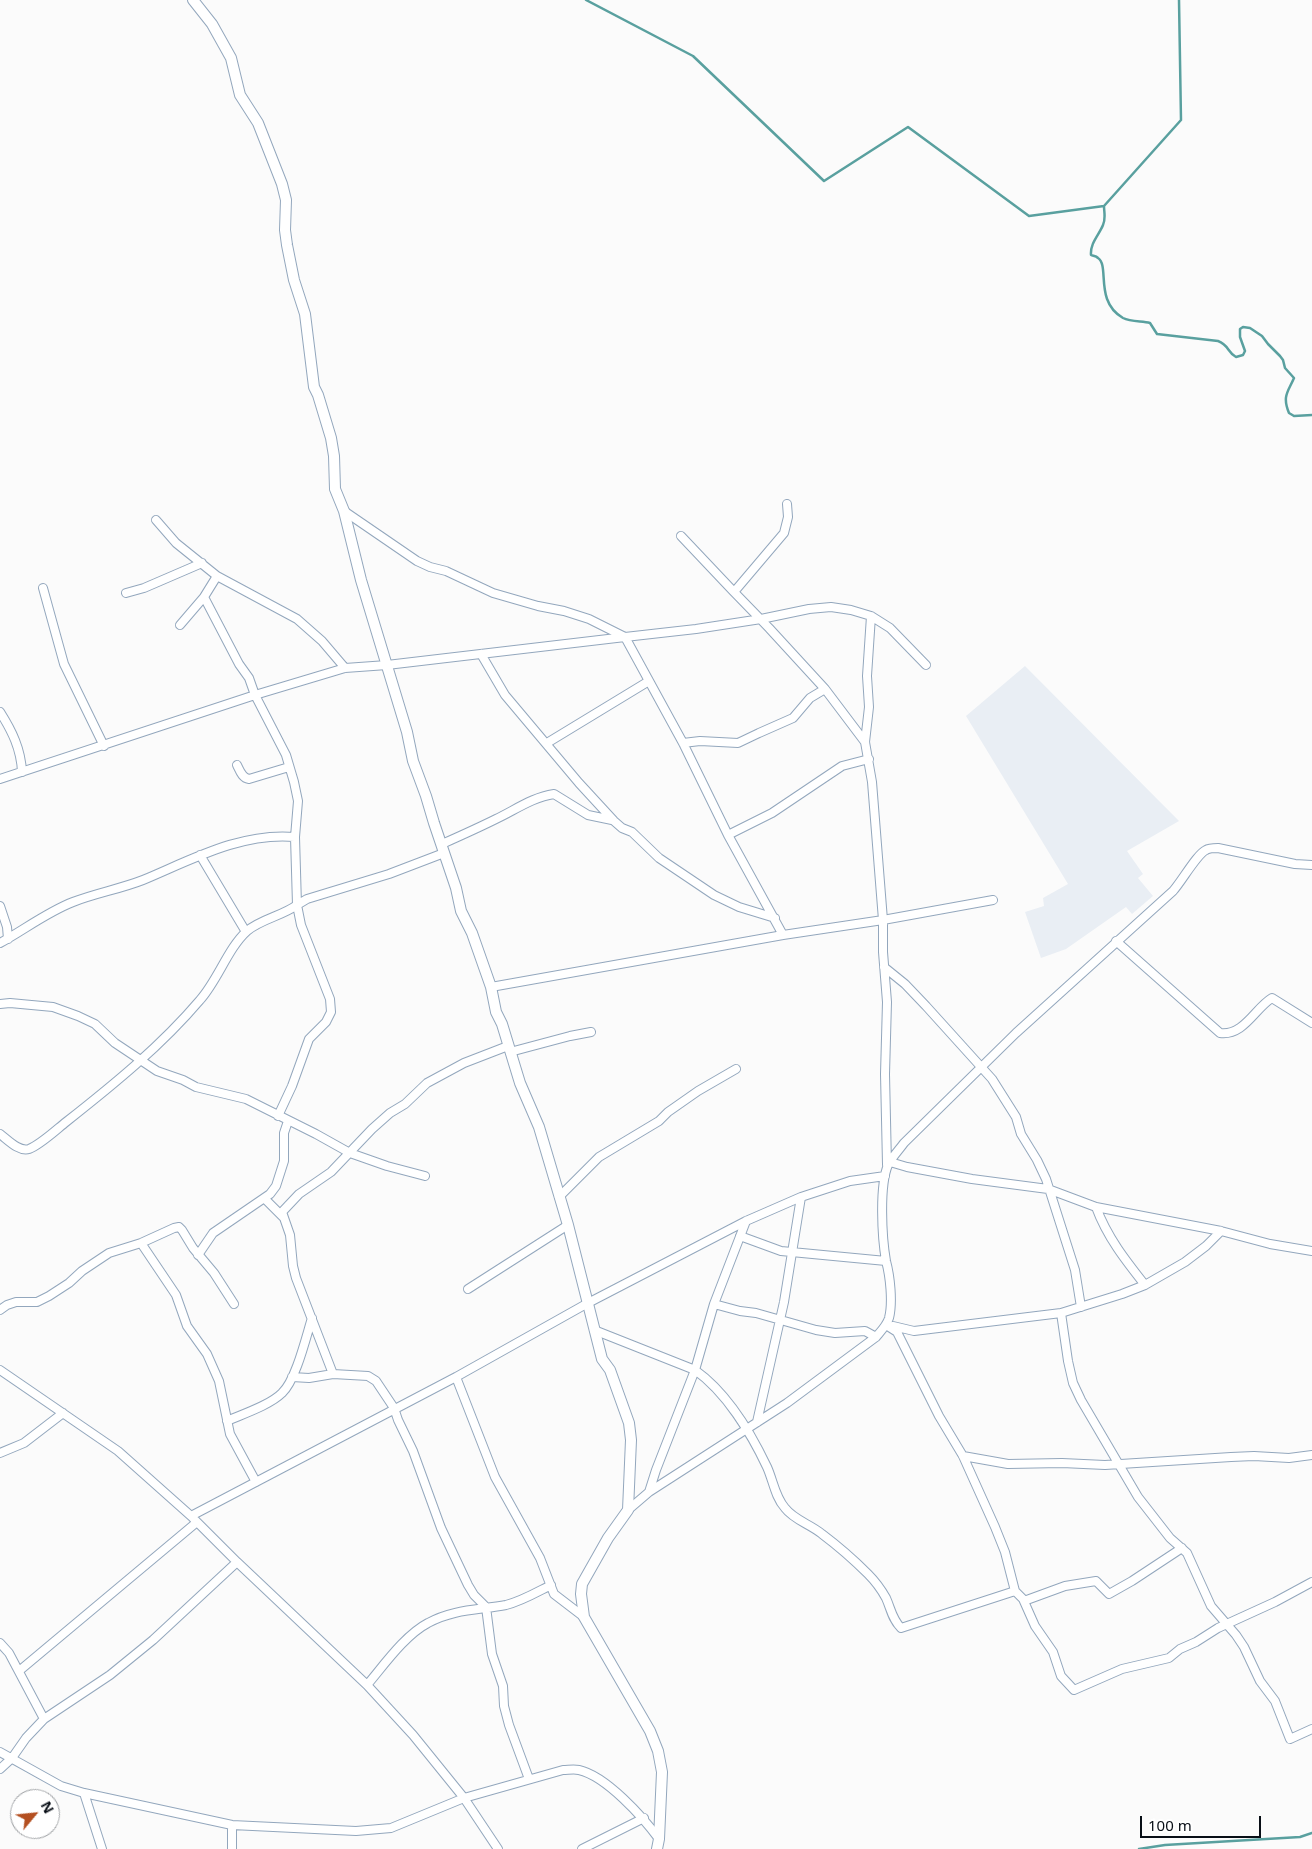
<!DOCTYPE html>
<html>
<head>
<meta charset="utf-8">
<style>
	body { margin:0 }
	#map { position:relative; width:1312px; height:1849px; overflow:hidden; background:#fbfbfb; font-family:"Noto Sans",sans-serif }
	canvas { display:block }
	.north { position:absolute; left:10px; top:1789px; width:50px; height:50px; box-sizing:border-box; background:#fff; border:1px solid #9c9fa2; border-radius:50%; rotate:62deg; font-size:14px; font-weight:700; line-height:20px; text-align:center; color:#080e16 }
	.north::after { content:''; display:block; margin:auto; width:18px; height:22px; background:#b44f20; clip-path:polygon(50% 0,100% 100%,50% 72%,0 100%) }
	.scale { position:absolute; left:1140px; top:1816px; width:121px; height:22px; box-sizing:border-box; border:2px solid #080e16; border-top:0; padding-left:6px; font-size:15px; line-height:18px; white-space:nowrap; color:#080e16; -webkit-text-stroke:4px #fff; paint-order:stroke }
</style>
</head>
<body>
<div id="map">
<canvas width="1312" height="1849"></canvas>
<div class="north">N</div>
<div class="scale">100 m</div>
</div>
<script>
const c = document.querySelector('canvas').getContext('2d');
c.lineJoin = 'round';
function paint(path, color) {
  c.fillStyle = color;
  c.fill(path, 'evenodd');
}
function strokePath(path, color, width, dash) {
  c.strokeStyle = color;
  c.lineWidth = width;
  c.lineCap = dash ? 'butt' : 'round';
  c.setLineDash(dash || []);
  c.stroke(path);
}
paint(new Path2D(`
	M1025,666l154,155 -52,30 16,23 -5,4 15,18 -21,18 -6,-7 -60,42 -25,9 -16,-46 19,-6 -1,-8 25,-14 -102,-168z`), '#e9eef4');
strokePath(new Path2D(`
	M586,0l107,56 131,125 84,-54 121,89 75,-10c0,6 2,13 -1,19 -4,10 -13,18 -12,30 2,1 5,1 7,3 12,8 -4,43 25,60 8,4 19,3 27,5l7,11 61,7c11,4 9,11 18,16l7,-2 2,-4 -5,-14v-8l3,-2 7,1 12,8 6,8 12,12 3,4 2,8 9,10c-6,14 -12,18 -5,35l5,3 18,-1
	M1104,206l77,-86 -2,-120
	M1139,1849l26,-4 135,-8 12,-4`), '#59a09f', 2.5);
const minor = new Path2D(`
	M787,504l1,13 -4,16 -50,59 35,36 56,61 40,53
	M344,511l73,50 13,6 16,4 47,22 45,13 26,5 25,8 36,18 71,-8 65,-10 48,-10 22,-2 20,3 20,6 19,12 36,37
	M156,520l20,23 41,33 80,43 25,22 23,27
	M681,536l53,56
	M217,576l-13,21 35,67 10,14 6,17 31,60 8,27 4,19 -3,36 2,68 10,-6 82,-25 55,-21
	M43,588l21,76 40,82
	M126,593l18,-5 58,-25
	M871,616l-4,60 2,31 -4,35 7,40 11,138v32l4,50 -2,72 2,91
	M180,625l24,-28
	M481,654l24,41 74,88 35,38 8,7 10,4 27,26 55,37 25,12 36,11
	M0,712c12,19 21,37 22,60
	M547,743l102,-62
	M683,743l17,-2 38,2 21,-10 34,-15 17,-20 15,-9
	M237,765c3,6 5,13 12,14l40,-12
	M0,779l255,-84 90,-27 42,-3 238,-28 58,106 45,92 55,100
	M728,835l44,-22 70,-47 27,-7
	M442,844c18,-8 36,-16 54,-25 19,-9 37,-22 58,-25l34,21 24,5
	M200,855l46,77
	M0,906l7,21 1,12
	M1116,941l104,92c24,3 35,-25 52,-35l40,25
	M0,943c24,-13 47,-31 73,-41 23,-9 47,-13 70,-22 48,-20 98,-48 152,-43
	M884,967l21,17 21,22 66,73 24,38 5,17 16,26 9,19 29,91 6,37
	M491,987l292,-52 100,-15 110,-20
	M0,1004l10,-1 43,4 25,9 17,8 20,19 42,28 26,9 13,7 50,12 70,35 34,19 37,13 38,10
	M510,1052l60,-16 21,-4
	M278,1116l14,-30 17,-47 17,-17 5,-10 -1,-13 -29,-74 -4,-20
	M0,1134c8,6 19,18 29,15 11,-4 27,-19 37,-27 47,-37 95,-76 134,-122 18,-20 28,-52 47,-69 14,-12 35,-15 50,-26
	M890,1162l17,5 65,12 76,10 48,18 125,24 49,13 42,7
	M559,1197l40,-40 60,-36 9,-9 30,-21 38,-22
	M265,1199l18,18
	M1096,1207c11,30 30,54 49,78
	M740,1236l41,15 105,10
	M141,1243l35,52 11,31 20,28 12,27 11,53 26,48
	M198,1255l15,-22 57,-39 6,-8 8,-25v-28l4,-12
	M468,1289l100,-64
	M714,1304l26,7 16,2 60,17 19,3 30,-2 11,6
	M0,1310l7,-5 9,-3h21l12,-6 20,-13 13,-12 27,-18 32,-10 33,-15 5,-1 3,3 11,18 21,25 20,31
	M1061,1313l7,48 5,22 8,17 57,97 32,41 17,15 24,53 25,29 8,12 16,34 15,20 15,38 22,-10
	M886,1325l11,7 42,84 24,40 32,71 10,25 10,39 8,8 12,27 18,26 8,24 13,14 48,-21 47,-11 11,-9 16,-7 22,-14 57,-26 37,-20
	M893,1326l21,5 147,-18 61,-19 23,-9 40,-23 21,-16 15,-15
	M594,1330l101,40c31,22 56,63 72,97 6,13 8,30 18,41 9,12 25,16 37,26 16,12 32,26 46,40 7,7 13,15 18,24 5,11 6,21 15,30l114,-37
	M0,1370l118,81 73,65 46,46 130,123 46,50 51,63 34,51
	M333,1374l-37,-96 -3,-12 -3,-31 -8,-23 17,-18 32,-22 41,-43 18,-16 15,-9 22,-21 37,-20 44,-17
	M292,1377l17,1 24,-4 35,2 8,5 18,27 4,12 15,31 28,77 27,57 6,10 12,12 6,47 11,32 1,20 5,19 20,54
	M456,1377l39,100 45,81 14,36 30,23
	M227,1421c16,-7 43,-16 55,-28 14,-13 24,-56 30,-75
	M757,1422l27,-120 17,-105
	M0,1453l24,-10 39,-30
	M963,1456l45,8 54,-1 43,2 126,-8 23,-1 35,2 23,-3
	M649,1492l7,-22 39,-100 19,-66 32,-83
	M628,1510l21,-18 138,-89 89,-66c5,-6 11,-12 13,-19 4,-16 1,-42 -3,-57 -4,-23 -7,-75 2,-96 4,-8 11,-15 16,-22l112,-110 157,-142c9,-10 24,-37 33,-41 3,-2 8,-2 12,-2l77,16 17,1
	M191,1516l265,-139 132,-74 158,-82 55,-24 49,-16 35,-5
	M1024,1601l41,-15 31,-5 13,13 23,-13 50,-33
	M0,1643l9,10 35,66
	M19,1671l178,-149
	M367,1685c17,-20 38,-50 61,-62 25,-14 52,-13 78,-18 16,-4 31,-13 45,-20
	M0,1752l61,34 23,7 148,32 124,6 35,-3 73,-30 99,-28c5,0 11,-1 16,0 27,6 64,47 80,69
	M0,1769l12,-11 14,-20 18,-19 66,-44 43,-35 84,-78
	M84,1793l18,56
	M232,1825v24
	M582,1849l62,-31`);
const tertiary = new Path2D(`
	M193,0l19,24 19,34 9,37 18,28 24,61 4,16 -1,30 2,15 7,35 11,34 9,73 4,8 13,43 3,18 1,33 9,22 17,69 46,152 6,29 13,35 8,27 22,65 5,23 11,22 19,54 5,25 6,12 18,59 19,44 29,98 34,134 8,11 19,53 2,17 -3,70 -20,28 -26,46 -1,10 3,23 66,114 8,20 4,21 -3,67 -2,10`);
strokePath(minor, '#93a7bd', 10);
strokePath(tertiary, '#93a7bd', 12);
strokePath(minor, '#fff', 8);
strokePath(tertiary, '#fff', 10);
</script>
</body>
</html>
